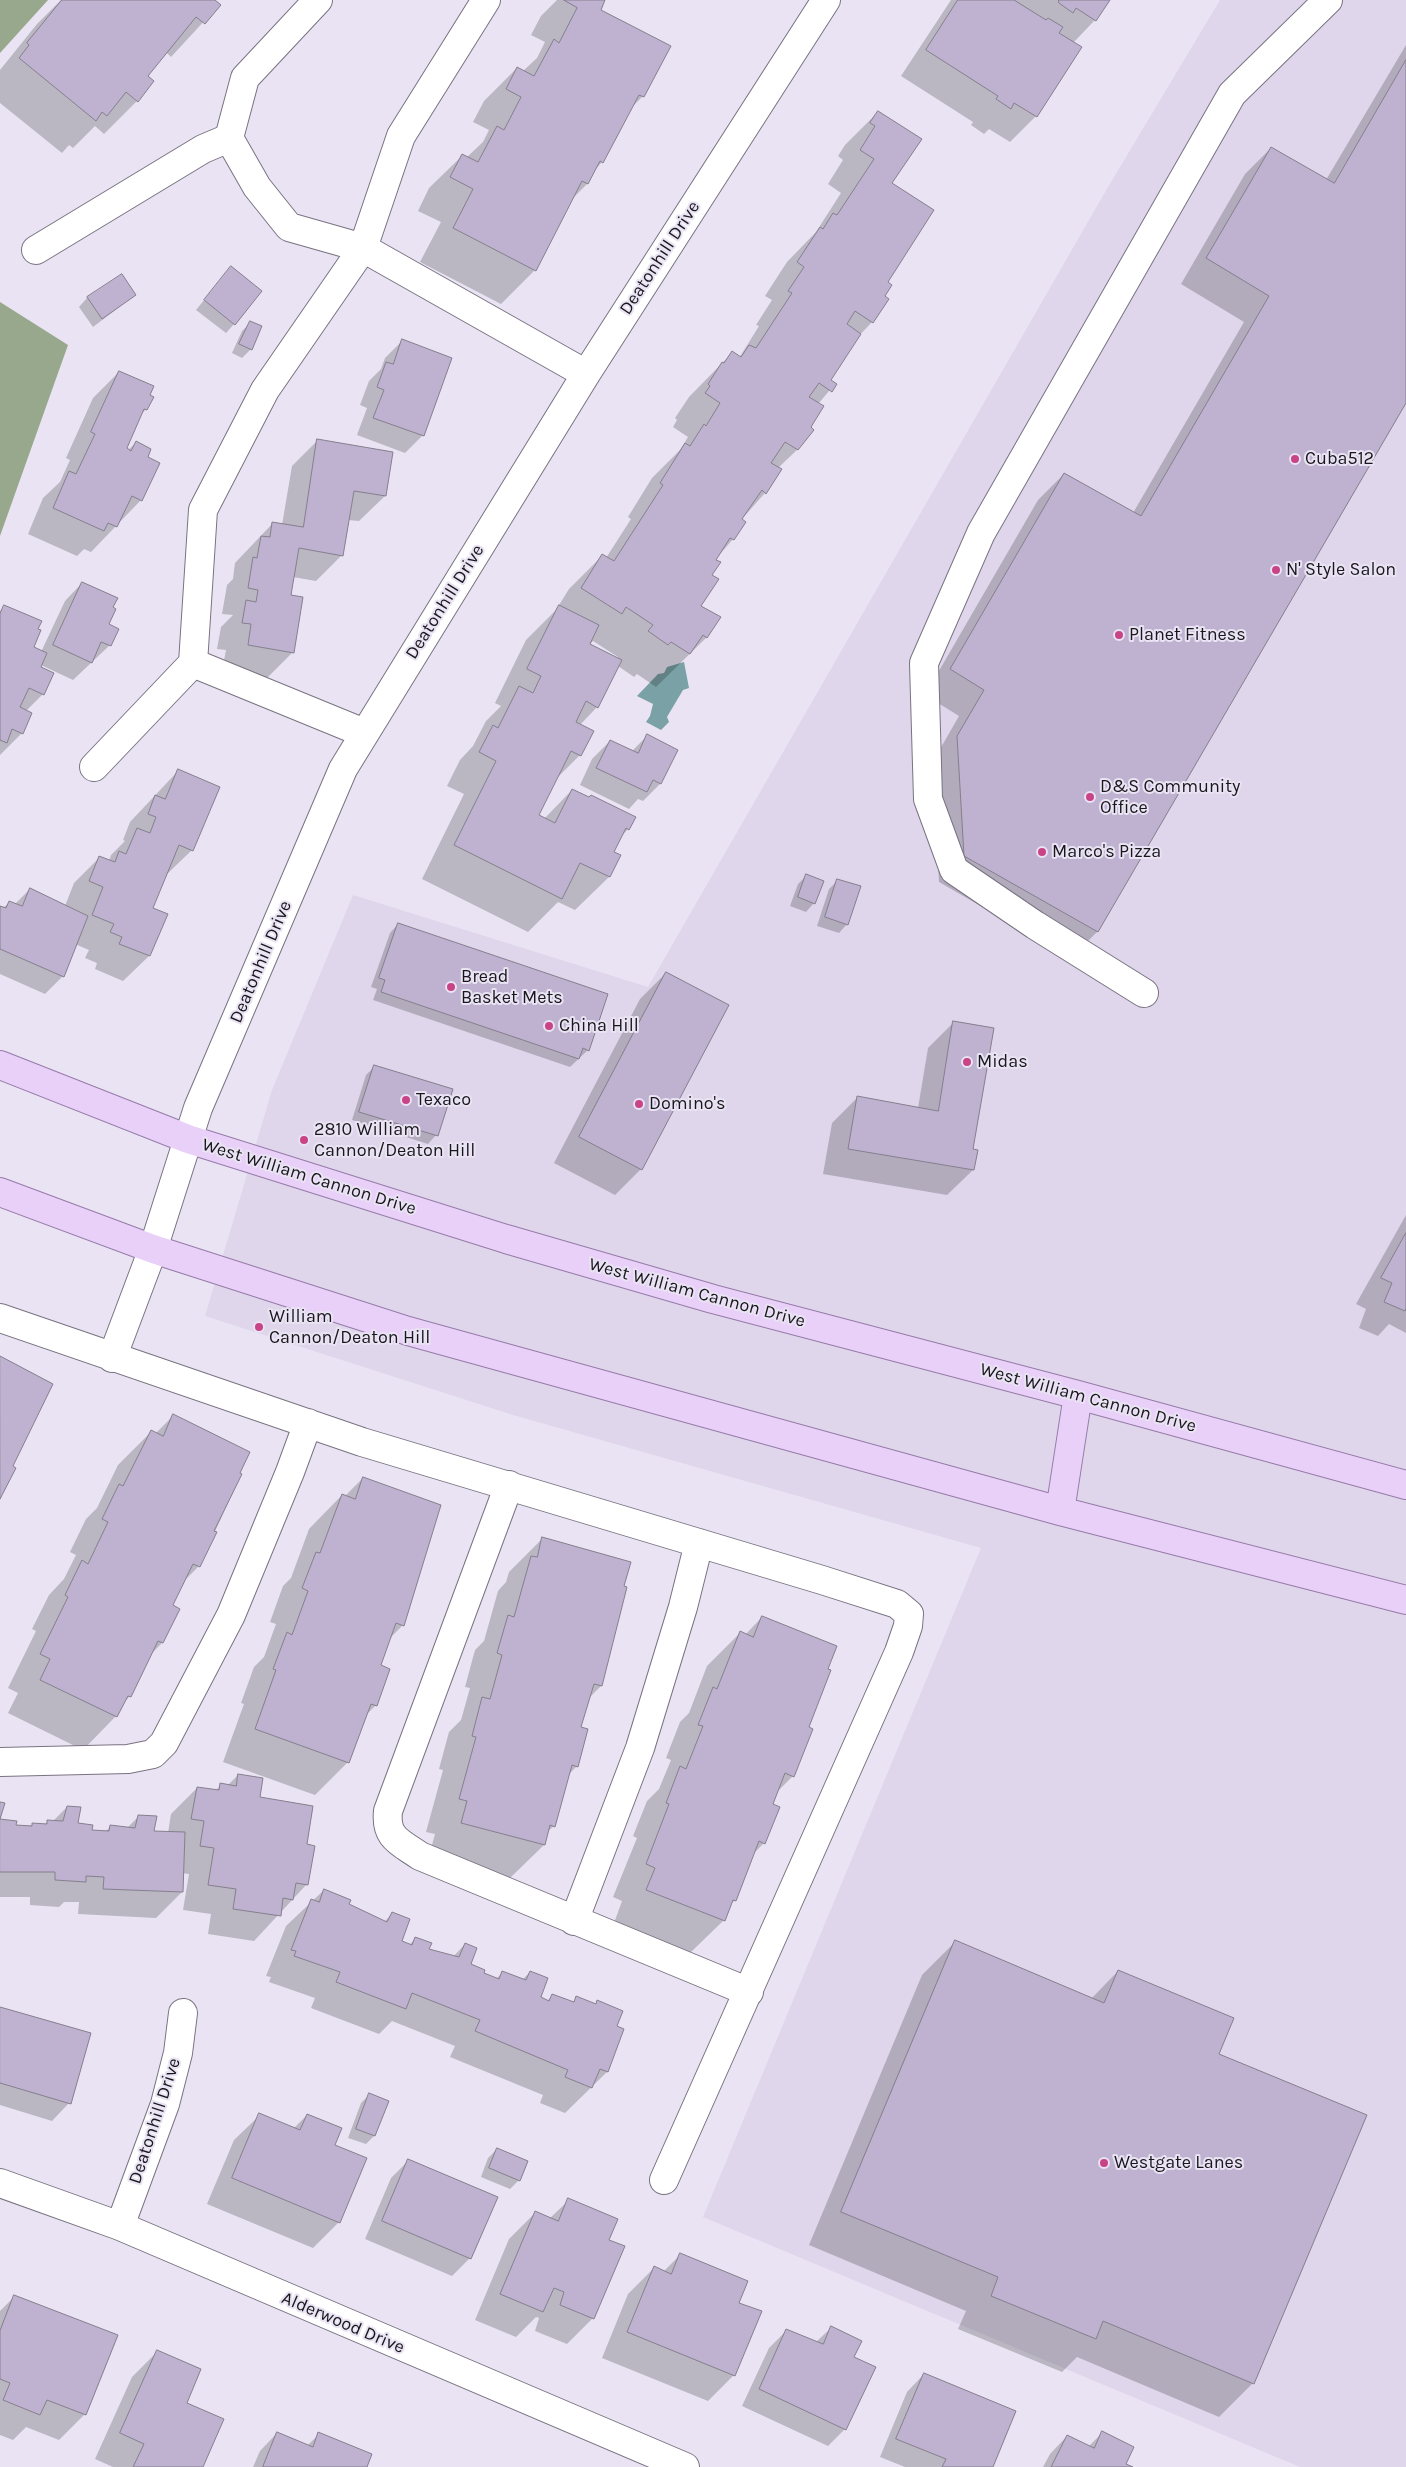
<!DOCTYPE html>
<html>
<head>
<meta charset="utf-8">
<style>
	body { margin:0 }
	canvas { display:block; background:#e9e3f3 }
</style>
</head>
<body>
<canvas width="1406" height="2467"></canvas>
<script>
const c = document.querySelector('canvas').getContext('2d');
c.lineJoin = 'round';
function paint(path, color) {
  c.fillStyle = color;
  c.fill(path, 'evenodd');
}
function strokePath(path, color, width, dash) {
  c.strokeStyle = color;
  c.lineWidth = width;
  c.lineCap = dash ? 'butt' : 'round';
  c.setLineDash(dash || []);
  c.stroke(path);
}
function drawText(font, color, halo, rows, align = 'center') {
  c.font = font + ' Karla,sans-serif';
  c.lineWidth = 4;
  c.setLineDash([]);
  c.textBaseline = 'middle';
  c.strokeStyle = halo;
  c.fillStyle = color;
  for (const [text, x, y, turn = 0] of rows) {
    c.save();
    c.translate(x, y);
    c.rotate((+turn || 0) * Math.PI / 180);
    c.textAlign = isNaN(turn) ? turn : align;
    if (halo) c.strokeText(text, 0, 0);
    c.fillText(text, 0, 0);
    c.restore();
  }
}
paint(new Path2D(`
	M1220,0h186v2467h-106l-597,-250 278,-669 -468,-133 -308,-99 67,-226 81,-195 295,92 460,-800z`), '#dfd6ec');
paint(new Path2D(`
	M0,0h48l-48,53z
	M0,302l68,43 -68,191z`), '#98a88c');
paint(new Path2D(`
	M684,662l5,26 -6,2 -16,27 2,5 -8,8 -15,-8 4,-6 3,-12 -16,-8 21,-22 6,-1 3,-6z`), '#7aa2a6');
paint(new Path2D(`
	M61,0h152l6,5 -48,52 -5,-5 -20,24 -9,25 -33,33 -9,-8 -22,22 -4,-3 -7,8 -62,-50v-33l37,-46z
	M557,0h47l-5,10 44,86 -13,13 -28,53 -9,10 -6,12 -15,15 -37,71 -34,34 -81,-42 21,-40 -23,-11 11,-23 34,-33 4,2 16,-15 6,-12 -16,-8 11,-21 33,-33 6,3 14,-13 8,-16 -14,-7 10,-19z
	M951,0h158l-14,20 -22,23 -37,73 -26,26 -21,-13 -5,5 -13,-9 2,-3 -72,-46z
	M1406,45v356l-309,531 -26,26 -132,-76 -7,-119 27,-47 -34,-21 113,-195 26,-26 69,39 111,-191 -63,-38 64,-110 26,-26 55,32z
	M878,112l13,71 -5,99 -14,40 -15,16 -28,42 6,4 -17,20 -20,45 -20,19 -13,25 -24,27 -8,19 -18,21 -15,46 19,12 -13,20 -50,49 -19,-13 -3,3 -16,-11 -21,41 -17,18v30l-25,25 -18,36 7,3 28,-29 56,39 -8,9 -8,14 7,3 -10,22 -34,33 -17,-8 -30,30 -106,-53 42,-85 -17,-8 13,-26 13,-14 13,-25 15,-15 -6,-3 31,-63 30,-30 13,-21 33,-33 4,2 25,-39 -3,-2 24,-39 28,-28 8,-13 -15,-10 4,-7 -2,-2 14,-21 43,-44 7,4 2,-2 18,-29 -3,-1 16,-25 -7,-4 22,-34 29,-30 25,-39 -13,-9 15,-24 -5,-4 7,-11zM593,641l25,16v2l-29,-14z
	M231,267l3,57 -8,9 -30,-23z
	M121,275l14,20 -42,32 -14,-20 8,-9z
	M251,322v27l-9,9 -10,-5 10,-22z
	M402,341l21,94 -18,18 -48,-18 10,-27 -7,-3 9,-24 12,-12 4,-11z
	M119,372l29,24 -2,13 -6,7 -15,33 3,1 8,-7 10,15 -5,42 -50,52 -7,-3 -7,7 -49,-22 15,-36 17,-16 10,-22 -4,-2 27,-60z
	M318,440l67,56 -26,25 -11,-1 -6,35 -26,26 -23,-4 -3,19 3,56 -26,26 -45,-7 4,-21 -9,-1 4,-22 12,-12 -11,-1 5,-29 6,-6 2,-16 38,-40 9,2 10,-59z
	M82,583l29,24 -3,18 2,20 -37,35 -32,-15 2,29 -17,17 -4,22 -22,22v-144l4,-4 28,41 9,4 24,-51z
	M647,736l13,48 -17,17 -5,-2 -9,10 -49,-24 12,-26 18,-18 22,10z
	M178,771l14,79 -27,26 -13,33 14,6 -17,41 -26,25 -28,-12 2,-6 -12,-5 4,-8 -14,-6 -12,32 -18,18 -45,-20v-67l3,1 7,-6 4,3 16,-16 35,17 9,-23 26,-26 9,4 2,-6 14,-14 -2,-1 7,-18z
	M806,876l8,27 -8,9 -16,-6 8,-22z
	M837,881l10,43 -8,9 -22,-7 12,-37z
	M398,924l190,126 -18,17 -197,-67 4,-11 -6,-2 19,-54z
	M666,973l-25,196 -26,26 -61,-32 86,-164z
	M954,1022l19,148 -26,25 -124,-21 9,-51 26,-26 60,11 10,-60z
	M375,1066l61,69 -8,9 -76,-24 14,-45z
	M1406,1215v118l-17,-9 -11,12 -19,-8 7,-19 -10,-5z
	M173,1416l68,59 -42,91 -17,17 -11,22 -9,38 -12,12 -20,41 -8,8 -6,12 -33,34 -75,-37 10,-20 -10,-5 28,-57 -4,-2 17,-34 15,-16 12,-24 -6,-3 16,-33 11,-11 21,-43 33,-33 4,2z
	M363,1478l40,147 -14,14 -10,27 -3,39 -11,11 -17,46 -33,33 -92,-33 21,-58 -3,-1 13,-36 10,-10 12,-33 -6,-2 13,-36 8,-8 18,-49 33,-34 3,1z
	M542,1539l59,147 -13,13 -8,29 -3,38 -9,9 -14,51 -8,7 -2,12 -34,33 -81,-22 6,-22 -9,-2 17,-62 -4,-1 10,-37 12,-12 9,-32 -5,-1 10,-37 9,-9 14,-50 8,-9 3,-10z
	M762,1617l45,111 -14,48 -17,17 -5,12 -7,38 -11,11 -18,46 -5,5 -6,15 -34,33 -76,-30 8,-22 -9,-4 24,-59 -4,-2 14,-35 12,-12 12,-29 -5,-2 14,-36 9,-9 18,-47 33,-33 5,2z
	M238,1775l68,71 1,38 -53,57 -46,-7 3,-20 -28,-4 6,-36 -7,-1v19l-26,26 -78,-4 1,-12h-15l-5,5 -29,-2v-8h-30v-77l15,6 29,-1 3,-3h5l15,-15 10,17 14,7 14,1 6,-6 16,2 12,-12 14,16 15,1 3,-19 26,-26 18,3 6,-6 6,1z
	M324,1890l23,15 37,17 8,-8 8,28 9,3 7,-7 11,11 26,8 12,-13 4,21 14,8 13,6 7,-7 19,8 8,-8 9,26 8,3 6,-6 19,8 5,-5 17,7 3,-3 18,25 8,3 -16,42 -42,41 -25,-10 3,-8 -93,-38 5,-11 -63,-25 -13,13 -68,-26 4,-10 -46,-16 2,-5 -5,-1 20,-50z
	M955,1942l136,57 27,-28 100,84 35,328 -34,34 -142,-60 -15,15 -104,-43 8,-18 -157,-66 113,-270z
	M0,2008l69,95 -17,18 -52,-16z
	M369,2095l5,41 -8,8 -18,-6 13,-35z
	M260,2115l33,14 14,-14 27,31 5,76 -26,26 -106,-44 27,-64z
	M497,2149l22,31 -9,9 -29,-12 7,-19z
	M409,2160l61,98 -18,18 -87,-37 26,-61z
	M569,2200l39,41 -15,77 -26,26 -32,-13 4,-13 -3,-1 -20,20 -41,-17 34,-81 26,-26 14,6z
	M680,2255l58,48 -4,72 -26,26 -106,-43 26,-64 26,-26 9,4z
	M15,2296l70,118 -26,26 -33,-13 -13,13 -13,-5v-124z
	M831,2328l21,30 -7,71 -17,17 -86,-40 27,-58 18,-18 29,12z
	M158,2351l27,53 16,63h-88l-18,-8 37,-82z
	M924,2374l68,93h-87l-25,-10 27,-65z
	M277,2433l30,13 12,-12 46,33h-112l7,-16z
	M1102,2433l22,31 6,3h-87l7,-13 17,-18 21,11z`), '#0003');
const building = new Path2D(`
	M62,0h153l6,5 -16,19 -9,-7 -48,59 6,5 -16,21 -12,-10 -19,24 -5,-4 -6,9 -77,-63 10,-13 -2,-2z
	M564,0h41l-4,10 70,36 -27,51 -5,-2 -36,68 -3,-2 -12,23 -6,-3 -46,90 -83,-43 20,-39 -23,-12 12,-23 16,8 19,-36 7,4 17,-33 -15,-8 11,-22 17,9 20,-37 5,4 18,-35z
	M958,0h56l32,20 2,-2 15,9 -4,6 23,14 -45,70 -23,-14 -3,6 -15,-10 2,-3 -72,-46z
	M1059,0h51l-14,21 -20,-13 -3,5 -14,-10z
	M1406,60v343l-308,529 -134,-76 -7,-120 27,-46 -34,-21 114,-196 77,43 128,-220 -63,-38 65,-111 63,36z
	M878,111l44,28 -30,44 42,27 -46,72 4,3 -7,11 4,3 -16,24 -18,-12 -8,13 14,10 -30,46 6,4 -5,8 -13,-9 -10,14 15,9 -13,21 3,3 -16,20 -13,-8 -14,21 11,6 -16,25 -4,-4 -20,29 4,3 -12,18 -4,-2 -14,22 5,2 -9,13 7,4 -18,27 20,11 -14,21 -4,-3 -13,19 -19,-12 -3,3 -20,-14 5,-6 -27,-18 -4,7 -41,-26 21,-34 12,7 49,-76 -3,-2 25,-40 5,3 14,-22 2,2 14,-23 -15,-10 5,-7 -2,-2 14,-22 2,1 8,-12 9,6 8,-12 7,3 36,-55 -4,-2 16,-24 -7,-5 23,-35 3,2 10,-16 4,2 37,-56 -14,-9 15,-24 -5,-3z
	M231,266l31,25 -27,34 -31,-25z
	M122,274l14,21 -34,24 -15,-22z
	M250,321l12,5 -10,24 -13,-6z
	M402,339l50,19 -28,78 -51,-18 11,-28 -7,-3 9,-25 7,2z
	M119,371l35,15 -4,9 4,2 -7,13 -3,-1 -17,39 4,3 5,-10 15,8 -3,8 12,6 -18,38 -10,-5 -15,31 -9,-4 -4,8 -51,-23 16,-37 7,3 19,-40 -4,-2z
	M317,439l76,13 -7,44 -32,-5 -11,65 -44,-8 -8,47 12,2 -9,56 -46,-8 3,-21 -9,-1 4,-23 10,2 2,-12 -10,-2 5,-31 4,1 4,-22 9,1 2,-15 31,5z
	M82,582l36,16 -5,9 3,2 -7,15 10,5 -8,17 -10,-4 -9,21 -39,-18z
	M4,605l38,16 -4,8 3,1 -7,17 13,6 -6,14 13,6 -10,22 -15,-7 -9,19 12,6 -9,21 -11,-5 -5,14 -7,-3v-126z
	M559,605l40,20 -9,19 32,16 -24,48 -12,-7 -10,21 18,9 -13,25 -10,-5 -32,64 16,8 17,-34 17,8 2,-2 45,22 -7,13 -3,-2 -12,24 7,3 -11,22 -30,-14 -18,36 -108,-54 42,-84 -17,-9 14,-27 5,3 21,-42 14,7 8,-17 -14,-7z
	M647,734l31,16 -17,34 -8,-4 -6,12 -51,-24 14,-28 28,13z
	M178,769l42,18 -27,64 -14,-6 -26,63 15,6 -18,42 -31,-12 3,-7 -12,-5 4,-8 -22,-9 11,-28 -14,-6 10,-25 16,6 4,-11 7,3 11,-26 13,5 6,-16 -8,-3 7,-19 10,4z
	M806,874l18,7 -9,23 -17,-7z
	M837,879l24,7 -13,39 -23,-8z
	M30,888l58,28 -24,61 -64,-28v-43l6,2 3,-7 13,5z
	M398,923l210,71 -19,57 -6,-3 -4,11 -198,-67 4,-12 -6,-2z
	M666,972l63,33 -87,165 -63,-33z
	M953,1021l41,7 -21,121 5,1 -4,20 -126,-21 9,-53 81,15z
	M374,1065l79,24 -15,47 -79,-24z
	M1406,1233v75l-1,3 -21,-9 8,-19 -11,-5z
	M0,1356l53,28 -40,82 3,2 -16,31z
	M173,1414l77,38 -10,21 2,1 -28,57 3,1 -17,35 -7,-3 -20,41 7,4 -17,34 -5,-2 -27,56 -3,-1 -11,21 -77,-37 10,-21 -10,-5 28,-57 -3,-2 17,-35 6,4 20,-42 -6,-3 17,-35 4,2 28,-56 12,6z
	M363,1477l78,28 -37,121 -8,-3 -15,42 9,4 -13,37 -6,-2 -22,59 -94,-34 21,-59 -3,-1 14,-37 5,3 16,-44 -6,-3 14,-36 4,1 22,-59 13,5z
	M542,1537l89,25 -7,24 3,1 -25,99 -8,-2 -13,43 7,2 -10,38 -6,-2 -17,62 -5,-2 -5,20 -84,-22 6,-22 -8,-2 17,-62 -4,-1 10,-39 8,2 12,-44 -5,-2 11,-38 6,2 17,-61 6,1z
	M762,1616l75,30 -9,23 3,1 -22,57 4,2 -19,48 -9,-4 -12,31 7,3 -15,37 -6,-3 -23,60 -3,-1 -8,21 -79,-31 9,-22 -9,-4 23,-60 -3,-1 14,-37 6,3 17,-43 -5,-1 15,-38 4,2 23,-58 13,6z
	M238,1774l25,4 -3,19 53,9 -6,38 8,2 -7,39 -12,-2 -3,17 -10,-2 -2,18 -48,-7 3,-20 -28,-4 6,-37 -14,-2 4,-25 -13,-2 6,-32 22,3 1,-7 16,3z
	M0,1802l5,1 -5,16 17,2 -1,4 16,1v-3l15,1v-4l16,1 4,-15 14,1 -3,16 15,2 -1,5 17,1 1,-6 25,3 3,-13 19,1 -3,15 31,1 -2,60 -80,-3 1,-12 -18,-1v6l-31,-2v-8h-55z
	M324,1889l27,11 -2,4 38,18 5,-10 18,7 -8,22 10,4 3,-8 17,6 -3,6 30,8 6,-14 12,5 -6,16 14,6 -1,3 15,6 3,-8 24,9 4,-9 18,7 -7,19 8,4 3,-7 22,8 2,-6 20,8 1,-4 26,11 -6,15 7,3 -16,43 -8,-3 -8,19 -27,-11 3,-7 -93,-39 5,-11 -68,-27 -6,16 -70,-27 4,-10 -46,-16 2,-5 -5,-1 20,-51 8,3z
	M955,1940l149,63 14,-33 116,48 -15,36 148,61 -113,269 -151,-63 -7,18 -105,-43 7,-19 -157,-65z
	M0,2007l91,26 -20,71 -71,-21z
	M369,2093l20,8 -14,35 -19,-7z
	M259,2113l41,17 7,-16 35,14 -7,17 32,13 -27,65 -108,-45z
	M497,2148l31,13 -8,20 -31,-13z
	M408,2159l90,38 -27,62 -89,-38z
	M568,2198l50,21 -9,21 16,6 -31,73 -34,-14 4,-13 -10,-4 -11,24 -43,-18 35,-83 23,10z
	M680,2253l68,28 -9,22 23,8 -27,65 -108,-44 27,-66 17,8z
	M14,2295l104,40 -32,80 -39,-15 -7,15 -37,-15 7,-17 -10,-4v-48z
	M831,2326l31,15 -8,16 22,10 -30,63 -87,-41 27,-60 37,15z
	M157,2350l44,19 -14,34 37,16 -21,48h-70l11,-23 -24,-11z
	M924,2373l92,38 -23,56h-51l4,-8 -50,-20z
	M1102,2431l32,16 -8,17 7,3h-82l16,-32 27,13z
	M277,2432l36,15 5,-15 54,22 -5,13h-104z`);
paint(building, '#beb2d0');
strokePath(building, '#857f8d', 1);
const minor = new Path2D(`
	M318,0l-73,78 -16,60 28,49 32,40 74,21 38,-112 85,-136
	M36,250l167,-101 26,-11
	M193,663l10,-153 62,-120 98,-142 223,126
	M94,767l99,-104 171,70
	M1144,993l-109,-68 -81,-55 -26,-71 -4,-136 57,-130 251,-439 96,-94
	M0,1318l362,124 460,138 75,24 12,10 -1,12 -9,26 -235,528
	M112,1358l41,-109 45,-141 145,-339 243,-395 240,-374
	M509,1485l-121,326c-3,27 12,31 32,45l329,136
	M0,1762l128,-3 25,-5 11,-11 67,-128 59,-143 18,-49
	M574,1921l66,-173 43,-141 16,-64
	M0,2183l120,43 565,241
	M120,2226l45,-122 13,-51 5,-40`);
const major = new Path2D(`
	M0,1065l188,74 318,100 207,60 365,96 328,90
	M0,1192l153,57 255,82 652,180 346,89
	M1060,1511l18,-116`);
strokePath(minor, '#797381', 30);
strokePath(major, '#967ba8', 30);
strokePath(minor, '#fff', 28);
strokePath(major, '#e9d0f8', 28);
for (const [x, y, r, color] of [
	[1295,459,5,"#c94487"],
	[1276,570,5,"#c94487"],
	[1119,635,5,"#c94487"],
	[1090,797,5,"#c94487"],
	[1042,852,5,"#c94487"],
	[451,987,5,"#c94487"],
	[549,1026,5,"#c94487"],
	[967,1062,5,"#c94487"],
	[406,1100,5,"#c94487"],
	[639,1104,5,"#c94487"],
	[304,1140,5,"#c94487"],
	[259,1327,5,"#c94487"],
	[1104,2163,5,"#c94487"]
]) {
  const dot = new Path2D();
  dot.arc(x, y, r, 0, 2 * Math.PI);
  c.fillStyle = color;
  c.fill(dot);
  strokePath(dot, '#e9e3f3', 2);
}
drawText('18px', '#19171c', '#e9e3f3', [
	["Deatonhill Drive",660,258,-57],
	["Deatonhill Drive",445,602,-58],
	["Deatonhill Drive",261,962,-67],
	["West William Cannon Drive",309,1177,17],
	["West William Cannon Drive",697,1293,15],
	["West William Cannon Drive",1088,1398,15],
	["Deatonhill Drive",155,2121,-72],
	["Alderwood Drive",343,2323,23]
]);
drawText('18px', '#19171c', '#e9e3f3', [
	["Cuba512",1305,459],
	["N' Style Salon",1286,570],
	["Planet Fitness",1129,635],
	["D&S Community",1100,787],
	["Office",1100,808],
	["Marco's Pizza",1052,852],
	["Bread",461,977],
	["Basket Mets",461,998],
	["China Hill",559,1026],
	["Midas",977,1062],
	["Texaco",416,1100],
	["Domino's",649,1104],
	["2810 William",314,1130],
	["Cannon/Deaton Hill",314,1151],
	["William",269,1317],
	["Cannon/Deaton Hill",269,1338],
	["Westgate Lanes",1114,2163]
], 'left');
</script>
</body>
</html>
